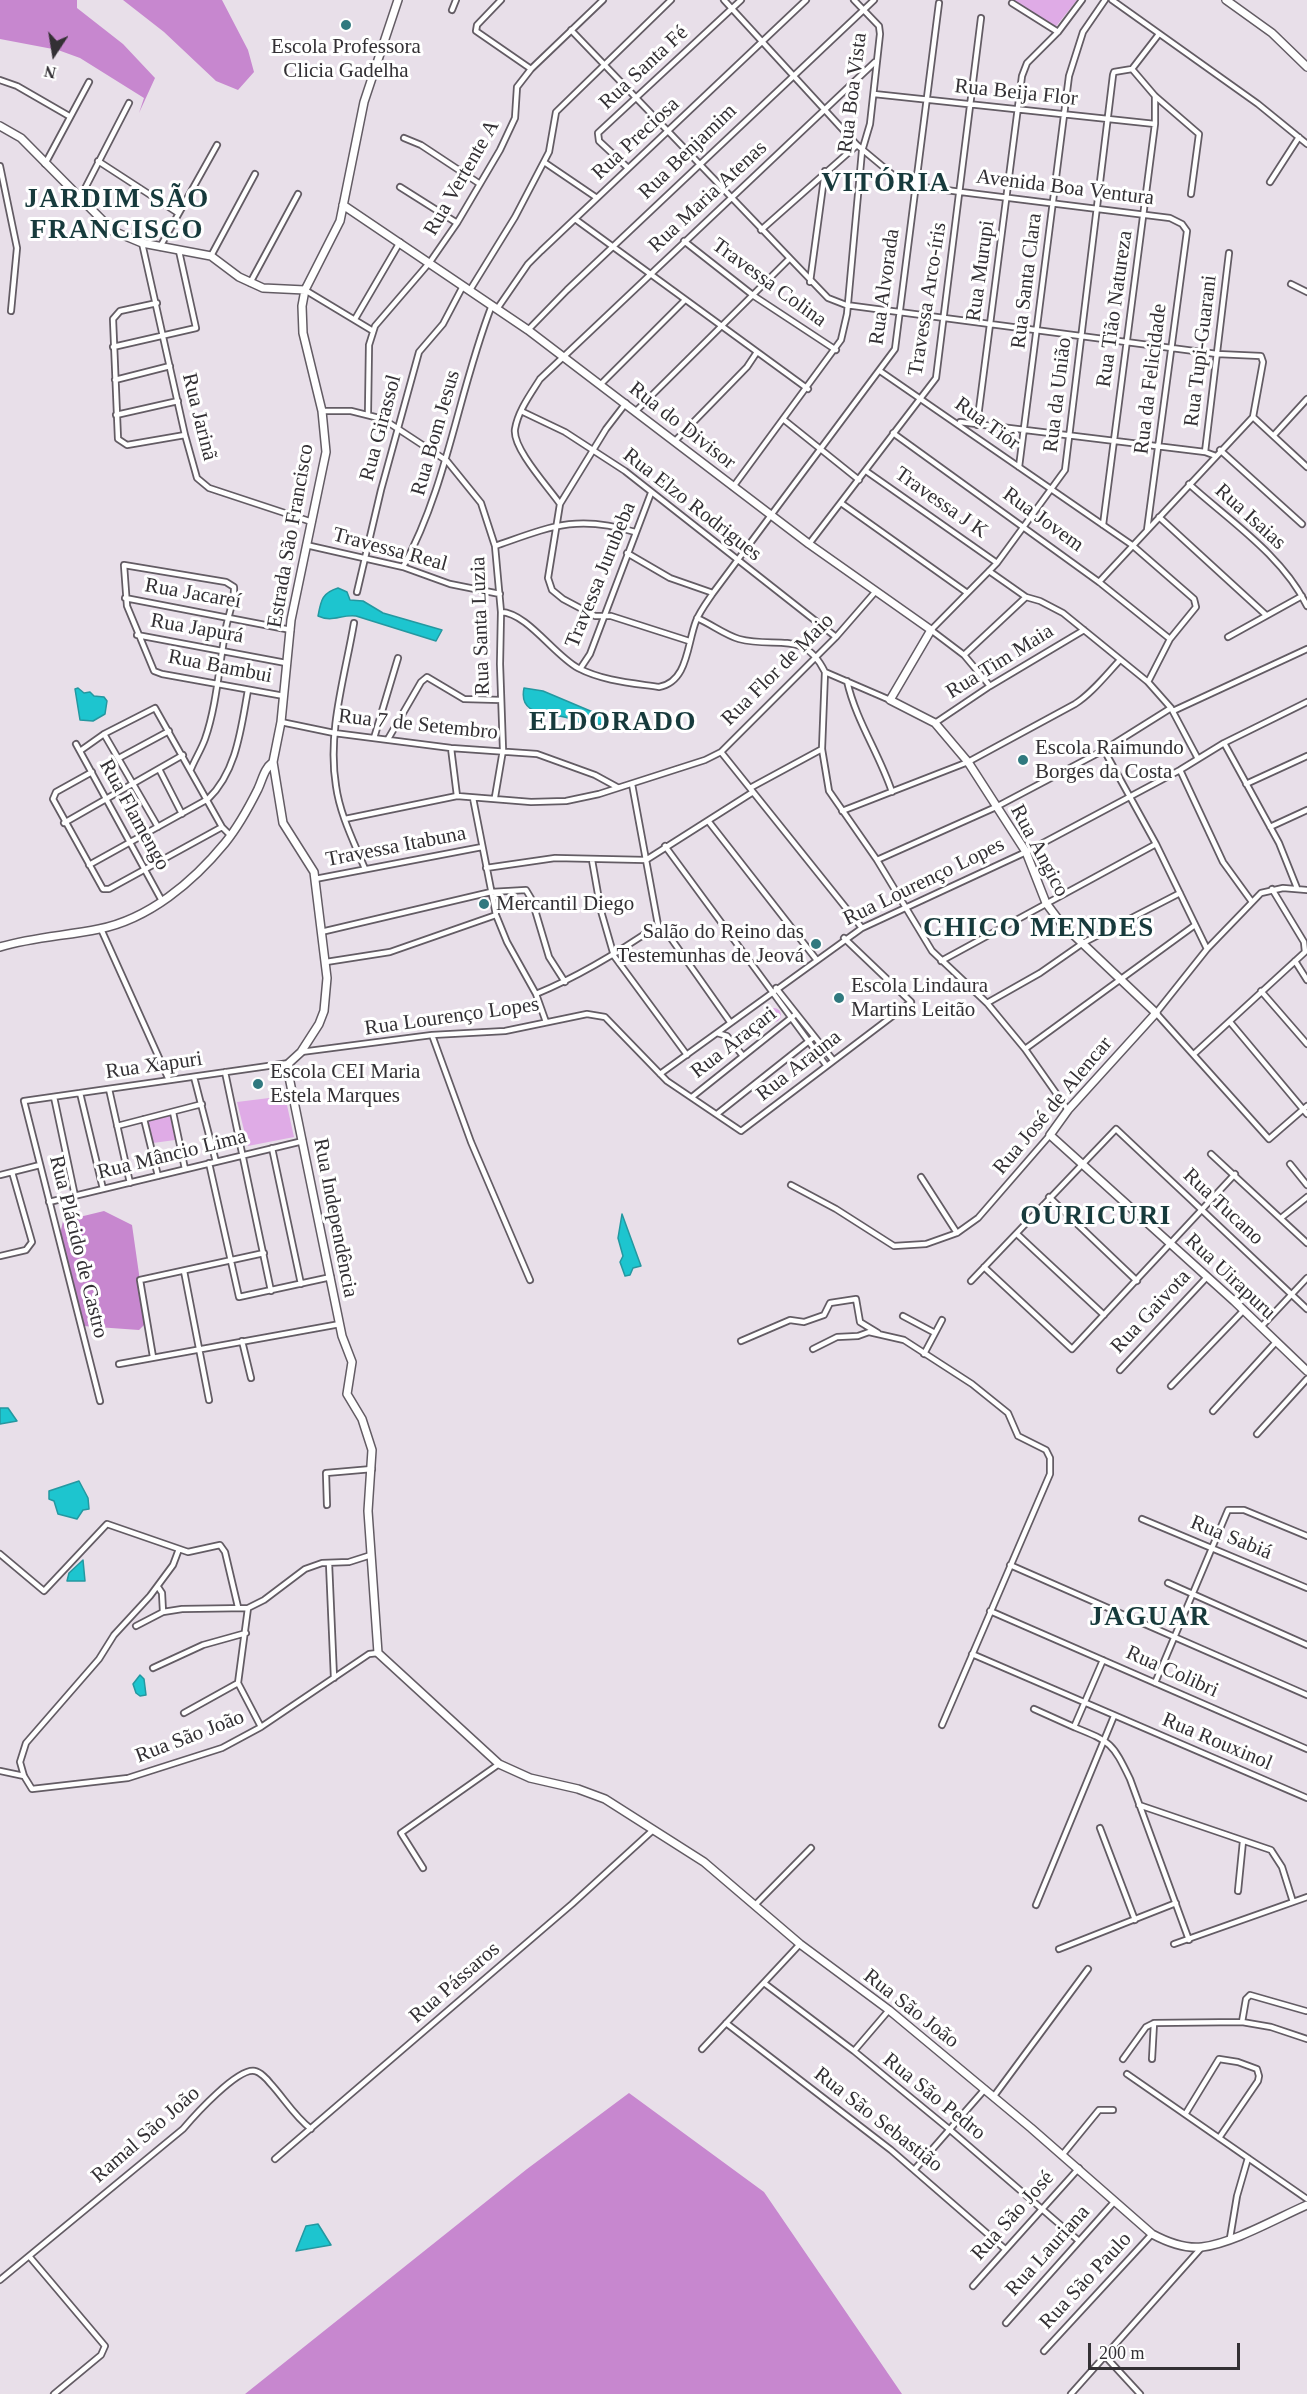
<!DOCTYPE html>
<html>
<head>
<meta charset="utf-8">
<style>
	body { margin:0 }
	#map { position:relative; width:1307px; height:2394px; overflow:hidden; background:#e8dfe9; font-family:Georgia,serif }
	canvas { display:block }
	.north { position:absolute; left:24px; top:24px; width:60px; height:60px; -webkit-text-stroke:4px #fff; paint-order:stroke; rotate:192deg; font-size:16px; font-weight:700; line-height:24px; text-align:center; color:#333034 }
	.north::after { content:''; display:block; margin:auto; width:21px; height:27px; background:#333034; clip-path:polygon(50% 0,100% 100%,50% 72%,0 100%) }
	.scale { position:absolute; left:1088px; top:2343px; width:152px; height:27px; box-sizing:border-box; border:3px solid #333034; border-top:0; padding-left:8px; font-size:18px; line-height:21px; white-space:nowrap; color:#333034; -webkit-text-stroke:4px #fff; paint-order:stroke }
</style>
</head>
<body>
<div id="map">
<canvas width="1307" height="2394"></canvas>
<div class="north">N</div>
<div class="scale">200 m</div>
</div>
<script>
const c = document.querySelector('canvas').getContext('2d');
c.lineJoin = 'round';
function paint(path, color) {
  c.fillStyle = color;
  c.fill(path, 'evenodd');
}
function strokePath(path, color, width, dash) {
  c.strokeStyle = color;
  c.lineWidth = width;
  c.lineCap = dash ? 'butt' : 'round';
  c.setLineDash(dash || []);
  c.stroke(path);
}
function drawText(font, color, halo, rows, align = 'center') {
  c.font = font + ' Georgia,serif';
  c.lineWidth = 6;
  c.setLineDash([]);
  c.textBaseline = 'middle';
  c.strokeStyle = halo;
  c.fillStyle = color;
  for (const [text, x, y, turn = 0] of rows) {
    c.save();
    c.translate(x, y);
    c.rotate((+turn || 0) * Math.PI / 180);
    c.textAlign = isNaN(turn) ? turn : align;
    if (halo) c.strokeText(text, 0, 0);
    c.fillText(text, 0, 0);
    c.restore();
  }
}
paint(new Path2D(`
	M1010,0h67l-23,29z
	M767 1015a7 7 0 1 1 14 0a7 7 0 1 1-14 0Z
	M285,1096l9,41 -46,9 -11,-44z
	M170,1115l5,25 -22,3 -7,-23z`), '#dfabe6');
paint(new Path2D(`
	M0,0h77v8l46,36 32,34 -16,35 5,-15 -64,-40 -22,-8 -58,-11z
	M123,0h99l26,50 6,22 -16,18 -22,-9 -52,-49z
	M104,1211l28,14 14,98 -7,7 -56,-4 -24,-87 4,-18z
	M629,2093l135,99 138,202h-657l282,-225z`), '#c787cf');
const water = new Path2D(`
	M338,588l9,4 3,8 13,1 20,12 59,17 -6,11 -80,-25c-15,-2 -23,7 -38,0 3,-16 4,-23 20,-28z
	M78,688l6,5 6,-1 4,4 10,1 3,4 -2,13 -12,7 -13,-1 -5,-31z
	M524,688l19,3 64,27 1,4 -18,5c-7,-3 -15,-7 -22,-9 -19,-6 -50,-1 -44,-30z
	M622,1214l19,52 -8,2 -3,7 -5,1 -5,-14 3,-6 -5,-18z
	M0,1408h8l9,13 -17,3z
	M79,1481l9,17 1,11 -6,1 -6,9 -19,-5 -4,-13 -5,-2v-8z
	M83,1560l2,21h-18l2,-8z
	M140,1675l4,4 2,16 -6,1 -4,-3 -3,-9z
	M318,2224l13,21 -35,6 10,-25z`);
paint(water, '#1dc5cf');
strokePath(water, '#2498a0', 1.5);
const street = new Path2D(`
	M501,0l-24,25 -1,6 55,38
	M724,0l133,145 42,35 17,6 45,6 209,26 12,6 5,7 -40,299
	M1112,0l146,104 49,40
	M1012,3l46,29
	M452,10l4,-10
	M571,30l257,268 18,7 371,49 44,2 2,6 -10,55
	M1132,69l23,27 44,38 -8,60
	M1132,69l27,-35
	M0,80l17,6 52,30
	M874,94l281,30
	M404,138l17,7 59,39
	M98,161l80,52
	M544,162l53,36
	M45,164l44,-82
	M0,166l17,82 -6,63
	M628,168l-29,-27 -1,-8 143,-133
	M1270,182l29,-45
	M400,187l57,36
	M79,200l50,-97
	M575,219l233,170
	M761,230l96,-85
	M684,241l70,55 82,54
	M142,243l43,192 12,43 12,10 103,34
	M160,247l57,-102
	M211,256l44,-82
	M810,282l15,-111
	M250,283l48,-89
	M1291,284l16,8
	M305,290l68,41
	M470,290l45,-73 34,-65 7,-40 115,-112
	M157,303l-37,8 -7,8 5,120 9,6 58,-10
	M497,309l31,-45 13,-13 265,-251
	M355,319l45,-77
	M528,330l39,-40 307,-290
	M113,347l83,-19 -17,-77
	M880,371l252,174 62,54 2,8 -26,32 -22,43
	M115,380l55,-14
	M601,384l84,-84
	M626,403l-20,26 -46,75 -12,74 4,12 11,9 32,17h16l78,25
	M322,411h29l32,8 64,42 34,42 14,43 6,66 -1,52 3,86 -8,47
	M521,411l44,21 60,39 211,166
	M636,411l153,-152
	M368,413l1,-68 6,-19 55,-64 27,-39 43,-73 15,-32 2,-31 14,-18 72,-69
	M116,415l62,-14
	M1253,417l54,50
	M783,419l76,61
	M960,422l245,30 11,4
	M977,425l45,-349 5,-13 31,-31 24,-32
	M893,433l206,149 71,57
	M1274,435l33,-36
	M675,441l72,-74 10,-15
	M1220,450l82,74
	M1205,452l24,-199
	M1019,467l50,-391 14,-44 22,-32
	M866,471l131,92
	M1189,484c41,37 94,72 118,122
	M733,487l108,-147 6,-26 15,-163 8,-27 10,-90 -1,-8 -25,-26
	M841,503l125,89
	M560,504c-11,-16 -48,-56 -45,-75 3,-18 15,-34 25,-50l335,-317
	M1159,517l107,98
	M1103,525l52,-401v-28
	M809,544l127,-166 45,-360
	M306,545l97,22 47,17 50,10
	M495,546c55,-19 81,-32 140,-14
	M627,553l43,25 43,15
	M403,567c45,-82 55,-175 89,-262
	M989,571l37,26 14,4 23,12 85,69 23,26 26,49
	M1099,582l154,-165
	M357,592l24,-102 38,-138 24,-28 20,-38
	M125,598l166,32
	M501,612c26,1 53,43 77,56 25,13 54,15 81,19 29,-5 28,-43 37,-66 4,-10 11,-19 17,-28l182,-244 44,-346
	M697,618c14,6 28,17 42,21 37,10 65,-10 86,33l65,28
	M354,623c-9,53 -27,109 -18,163 4,29 18,56 29,83
	M137,635l149,28
	M1228,637l74,-41
	M964,655l62,-58
	M580,669l10,-15 61,-161
	M825,672l-3,77 7,42 48,69 55,91 55,52 38,46 43,61
	M847,681c9,40 32,72 45,111
	M990,686l-26,-31 -33,-25 66,-67 68,-93 48,-395 1,-3 18,-3
	M1173,711l134,-62
	M281,722l53,11 117,15 86,6 58,21 22,12
	M935,723l55,-37 94,-56
	M104,734l54,93
	M374,738l24,-80
	M388,739l33,-57 6,-5 37,22 37,1
	M1224,743l55,100 18,45
	M76,744l86,157
	M451,748l6,48
	M1104,750l52,94 51,105
	M80,751l24,-17 51,-26 67,119 9,9
	M721,752l141,176
	M119,758l50,-27
	M159,769l23,45
	M191,769c4,-10 10,-19 14,-30 12,-34 14,-75 21,-111 2,-13 9,-28 8,-41l-8,-5 -102,-17 3,41 27,65 8,3 122,22
	M1180,770l43,92 29,40
	M92,772l-36,20 -3,7 50,90h6l113,-62
	M632,784l26,141 12,12 60,85
	M1246,784l61,-28
	M750,788l72,-39
	M473,798l23,117 11,27 29,52 10,28
	M842,811l126,-49 107,-58c17,-11 30,-28 45,-44
	M345,819l112,-23 74,6 35,-1 33,-7 106,-34 16,-8 115,-115 40,-46
	M709,822l107,137
	M64,823l119,-68
	M1270,827l37,-17
	M665,846l161,219
	M592,860l9,51 13,45 73,99
	M877,860l119,-53 108,-57 67,-42
	M89,865l119,-66c29,-28 33,-71 40,-109
	M486,868l69,-10 91,2 107,-68
	M315,879l167,-32
	M1307,890l-24,-2 -22,5 -54,56 -51,64 113,126 38,-33
	M101,929l68,151
	M321,932l170,-40 35,-2 6,10 17,57 16,25
	M941,961l215,-117
	M1295,961l12,19
	M326,962l64,-10 106,-37
	M776,988l57,72
	M1261,991l46,53
	M536,994c44,-18 83,-42 122,-69
	M987,1003l53,-30 43,-30 97,-50
	M1230,1022l77,92
	M717,1033l10,3 16,20
	M432,1035l39,107 59,138
	M1025,1049l170,-124
	M301,1052l131,-17 73,-4 82,-17 18,3 62,64 74,50 170,-129 -67,-64
	M1194,1054l111,-102 -1,-10 -32,-53
	M225,1072l46,219
	M660,1074l202,-146 164,-76 154,-82 44,-27 83,-41
	M194,1077l22,85
	M109,1089l21,94
	M80,1093l23,96
	M54,1097l21,99
	M692,1097l104,-83
	M173,1112l12,57
	M717,1114l97,-77
	M144,1119l14,57
	M117,1126l85,-22
	M272,1148l29,136
	M1211,1154l96,89
	M209,1163l30,134 92,-20
	M1290,1164l17,21
	M0,1175l40,-10
	M921,1177l36,56
	M791,1185l45,24 58,37 32,-2 31,-11 21,-15 72,-83
	M1049,1197l88,84
	M49,1202l254,-61
	M1281,1218l26,-21
	M1017,1234l87,81
	M0,1256l26,-6 6,-8 -20,-70
	M984,1267l88,82 163,-175
	M184,1271l25,129
	M971,1281l145,-152 191,180
	M903,1316l32,17
	M1261,1327l46,-49
	M242,1341l9,37
	M741,1341l49,-21 14,2 20,-7 6,-12 26,-4 4,23 18,11
	M813,1349l24,-12 21,-1 11,-4 35,8 68,44 36,29 10,23 28,14 4,8v16l-108,251
	M924,1354l18,-34
	M153,1357l-13,-77 124,-27
	M119,1364l221,-40
	M1120,1370l87,-93
	M1171,1386l72,-75
	M100,1401l-76,-300 265,-38
	M1213,1411l63,-69
	M1257,1434l50,-55
	M327,1505l-1,-32 46,-4
	M1142,1519l165,69
	M179,1549l-6,16 -23,31 -36,39 -15,24 -73,84 -6,19 4,14 8,13 96,-11 94,-30 39,-21 108,-73 9,-1
	M0,1554l44,37 63,-67 81,28 32,-7 5,7 13,55
	M329,1563l5,115
	M1010,1565l297,130
	M1168,1583l139,62
	M158,1587l4,6 1,19
	M248,1608l-10,75 23,44
	M990,1611l317,138
	M136,1626l27,-14 19,-3 66,-1 16,-8 41,-31 17,-6 27,-1 22,-7
	M972,1654l335,144
	M1103,1660l-29,67c37,15 38,15 56,52l59,161
	M153,1668l50,-23 43,-12
	M1155,1683l73,-173h16l63,26
	M1034,1709l40,18
	M184,1713l54,-30
	M0,1771l24,5
	M1139,1805l132,45 11,17 11,35
	M1100,1828l35,92
	M423,1868l-22,-35 98,-69
	M1238,1891l5,-50
	M755,1905l56,-57
	M1036,1905l78,-189
	M1174,1944l133,-47
	M1059,1949l117,-46
	M764,1983l90,68 95,78 130,112
	M1242,2022l4,-23 4,-4 56,16
	M726,2023l165,127 114,99
	M702,2049l98,-105
	M854,2051l35,-41
	M1123,2059l23,-32 8,-4 88,-1 29,5 36,12
	M1152,2059l2,-36
	M1127,2074l180,125
	M994,2096l94,-127
	M1186,2113l33,-54 19,3 19,7 2,7 -1,5 -39,57
	M1063,2154l36,-44h14
	M275,2159l297,-255 81,-74
	M915,2169l70,-80
	M1230,2238l7,-42 11,-38
	M29,2256l76,90 -4,9 -47,39
	M0,2280l183,-151c11,-13 55,-62 72,-58 5,1 12,8 15,12 14,15 24,33 41,46
	M973,2286l106,-118
	M1006,2323l109,-122
	M1044,2351l108,-117
	M1105,2356l35,38
	M1071,2394l131,-147`);
const secondary = new Path2D(`
	M398,0l-34,102 -24,119 -35,69 -3,16 1,27 19,78 4,41 -35,168 -10,102 -8,40 10,61 31,49 13,106 -3,33 -5,13 -18,28 -12,11 -1,9 54,264 10,26 -5,32 15,25 10,31 -4,61 10,142 121,111 31,14 48,11 27,10 99,63 96,82 89,66 142,118 121,106c15,8 33,15 50,13 32,-4 75,-29 105,-42
	M1226,0l46,33 35,34
	M0,126l21,12 92,93 29,12 69,13 28,21 24,11 42,2
	M343,205l185,125 281,214 122,86 -41,70 45,23 33,39 58,90 20,51 15,20 95,90 -88,97 -18,25 184,166 73,70
	M0,947c33,-10 65,-11 99,-18 50,-10 94,-47 126,-86 13,-16 24,-36 33,-54 5,-11 6,-20 15,-27`);
strokePath(street, '#635c64', 8);
strokePath(secondary, '#635c64', 10);
strokePath(street, '#fff', 4.5);
strokePath(secondary, '#fff', 7);
for (const [x, y, r, color] of [
	[346,25,6,"#30797f"],
	[1023,760,6,"#30797f"],
	[484,904,6,"#30797f"],
	[816,944,6,"#30797f"],
	[839,998,6,"#30797f"],
	[258,1084,6,"#30797f"]
]) {
  const dot = new Path2D();
  dot.arc(x, y, r, 0, 2 * Math.PI);
  c.fillStyle = color;
  c.fill(dot);
  strokePath(dot, '#fff', 2);
}
drawText('21px', '#333034', '#fff', [
	["Escola Professora",346,47,"center"],
	["Clicia Gadelha",346,71,"center"],
	["Escola Raimundo",1035,748],
	["Borges da Costa",1035,772],
	["Mercantil Diego",496,904],
	["Salão do Reino das",804,932,"right"],
	["Testemunhas de Jeová",804,956,"right"],
	["Escola Lindaura",851,986],
	["Martins Leitão",851,1010],
	["Escola CEI Maria",270,1072],
	["Estela Marques",270,1096]
], 'left');
drawText('21px', '#333034', '#fff', [
	["Rua Santa Fé",644,68,-43],
	["Rua Boa Vista",853,93,-83],
	["Rua Beija Flor",1016,93,6],
	["Rua Preciosa",636,139,-43],
	["Rua Benjamim",688,152,-44],
	["Rua Vertente A",462,178,-60],
	["Avenida Boa Ventura",1065,188,7],
	["Rua Maria Atenas",708,197,-43],
	["Rua Murupi",981,271,-82],
	["Rua Santa Clara",1027,281,-83],
	["Travessa Colina",769,283,36],
	["Rua Alvorada",885,287,-82],
	["Travessa Arco-íris",928,299,-81],
	["Rua Tião Natureza",1115,309,-82],
	["Rua Tupi-Guarani",1201,351,-83],
	["Rua da Felicidade",1151,379,-83],
	["Rua da União",1058,395,-83],
	["Rua Jarinã",199,417,76],
	["Rua Tiór",987,424,36],
	["Rua do Divisor",682,426,38],
	["Rua Girassol",381,428,-75],
	["Rua Bom Jesus",436,433,-74],
	["Travessa J K",941,503,35],
	["Rua Elzo Rodrigues",692,505,38],
	["Rua Isaias",1250,517,42],
	["Rua Jovem",1043,520,36],
	["Estrada São Francisco",291,536,-80],
	["Travessa Real",390,550,15],
	["Travessa Jurubeba",601,575,-68],
	["Rua Jacareí",193,594,10],
	["Rua Santa Luzia",481,626,-92],
	["Rua Japurá",197,629,10],
	["Rua Tim Maia",1000,662,-32],
	["Rua Bambui",220,667,11],
	["Rua Flor de Maio",778,670,-45],
	["Rua 7 de Setembro",418,725,6],
	["Rua Flamengo",134,815,61],
	["Travessa Itabuna",396,847,-11],
	["Rua Angico",1039,851,62],
	["Rua Lourenço Lopes",924,882,-26],
	["Rua Lourenço Lopes",452,1017,-8],
	["Rua Araçari",734,1043,-38],
	["Rua Xapuri",154,1066,-8],
	["Rua Arauna",799,1066,-38],
	["Rua José de Alencar",1053,1106,-50],
	["Rua Mâncio Lima",172,1155,-14],
	["Rua Tucano",1223,1207,43],
	["Rua Independência",335,1218,79],
	["Rua Plácido de Castro",78,1247,76],
	["Rua Uirapuru",1230,1277,43],
	["Rua Gaivota",1151,1312,-47],
	["Rua Sabiá",1231,1538,22],
	["Rua Colibri",1172,1672,24],
	["Rua São João",190,1737,-21],
	["Rua Rouxinol",1217,1742,23],
	["Rua Pássaros",455,1983,-41],
	["Rua São João",911,2009,38],
	["Rua São Pedro",934,2097,39],
	["Rua São Sebastião",878,2120,38],
	["Ramal São João",146,2135,-41],
	["Rua São José",1013,2216,-48],
	["Rua Lauriana",1048,2251,-48],
	["Rua São Paulo",1086,2281,-47]
]);
c.letterSpacing = '1.5px';
drawText('bold 27px', '#173a3c', '#fff', [
	["VITÓRIA",886,184],
	["JARDIM SÃO",117,200],
	["FRANCISCO",117,231],
	["ELDORADO",613,723],
	["CHICO MENDES",1039,929],
	["OURICURI",1096,1217],
	["JAGUAR",1150,1618]
]);
c.letterSpacing = '0px';
</script>
</body>
</html>
